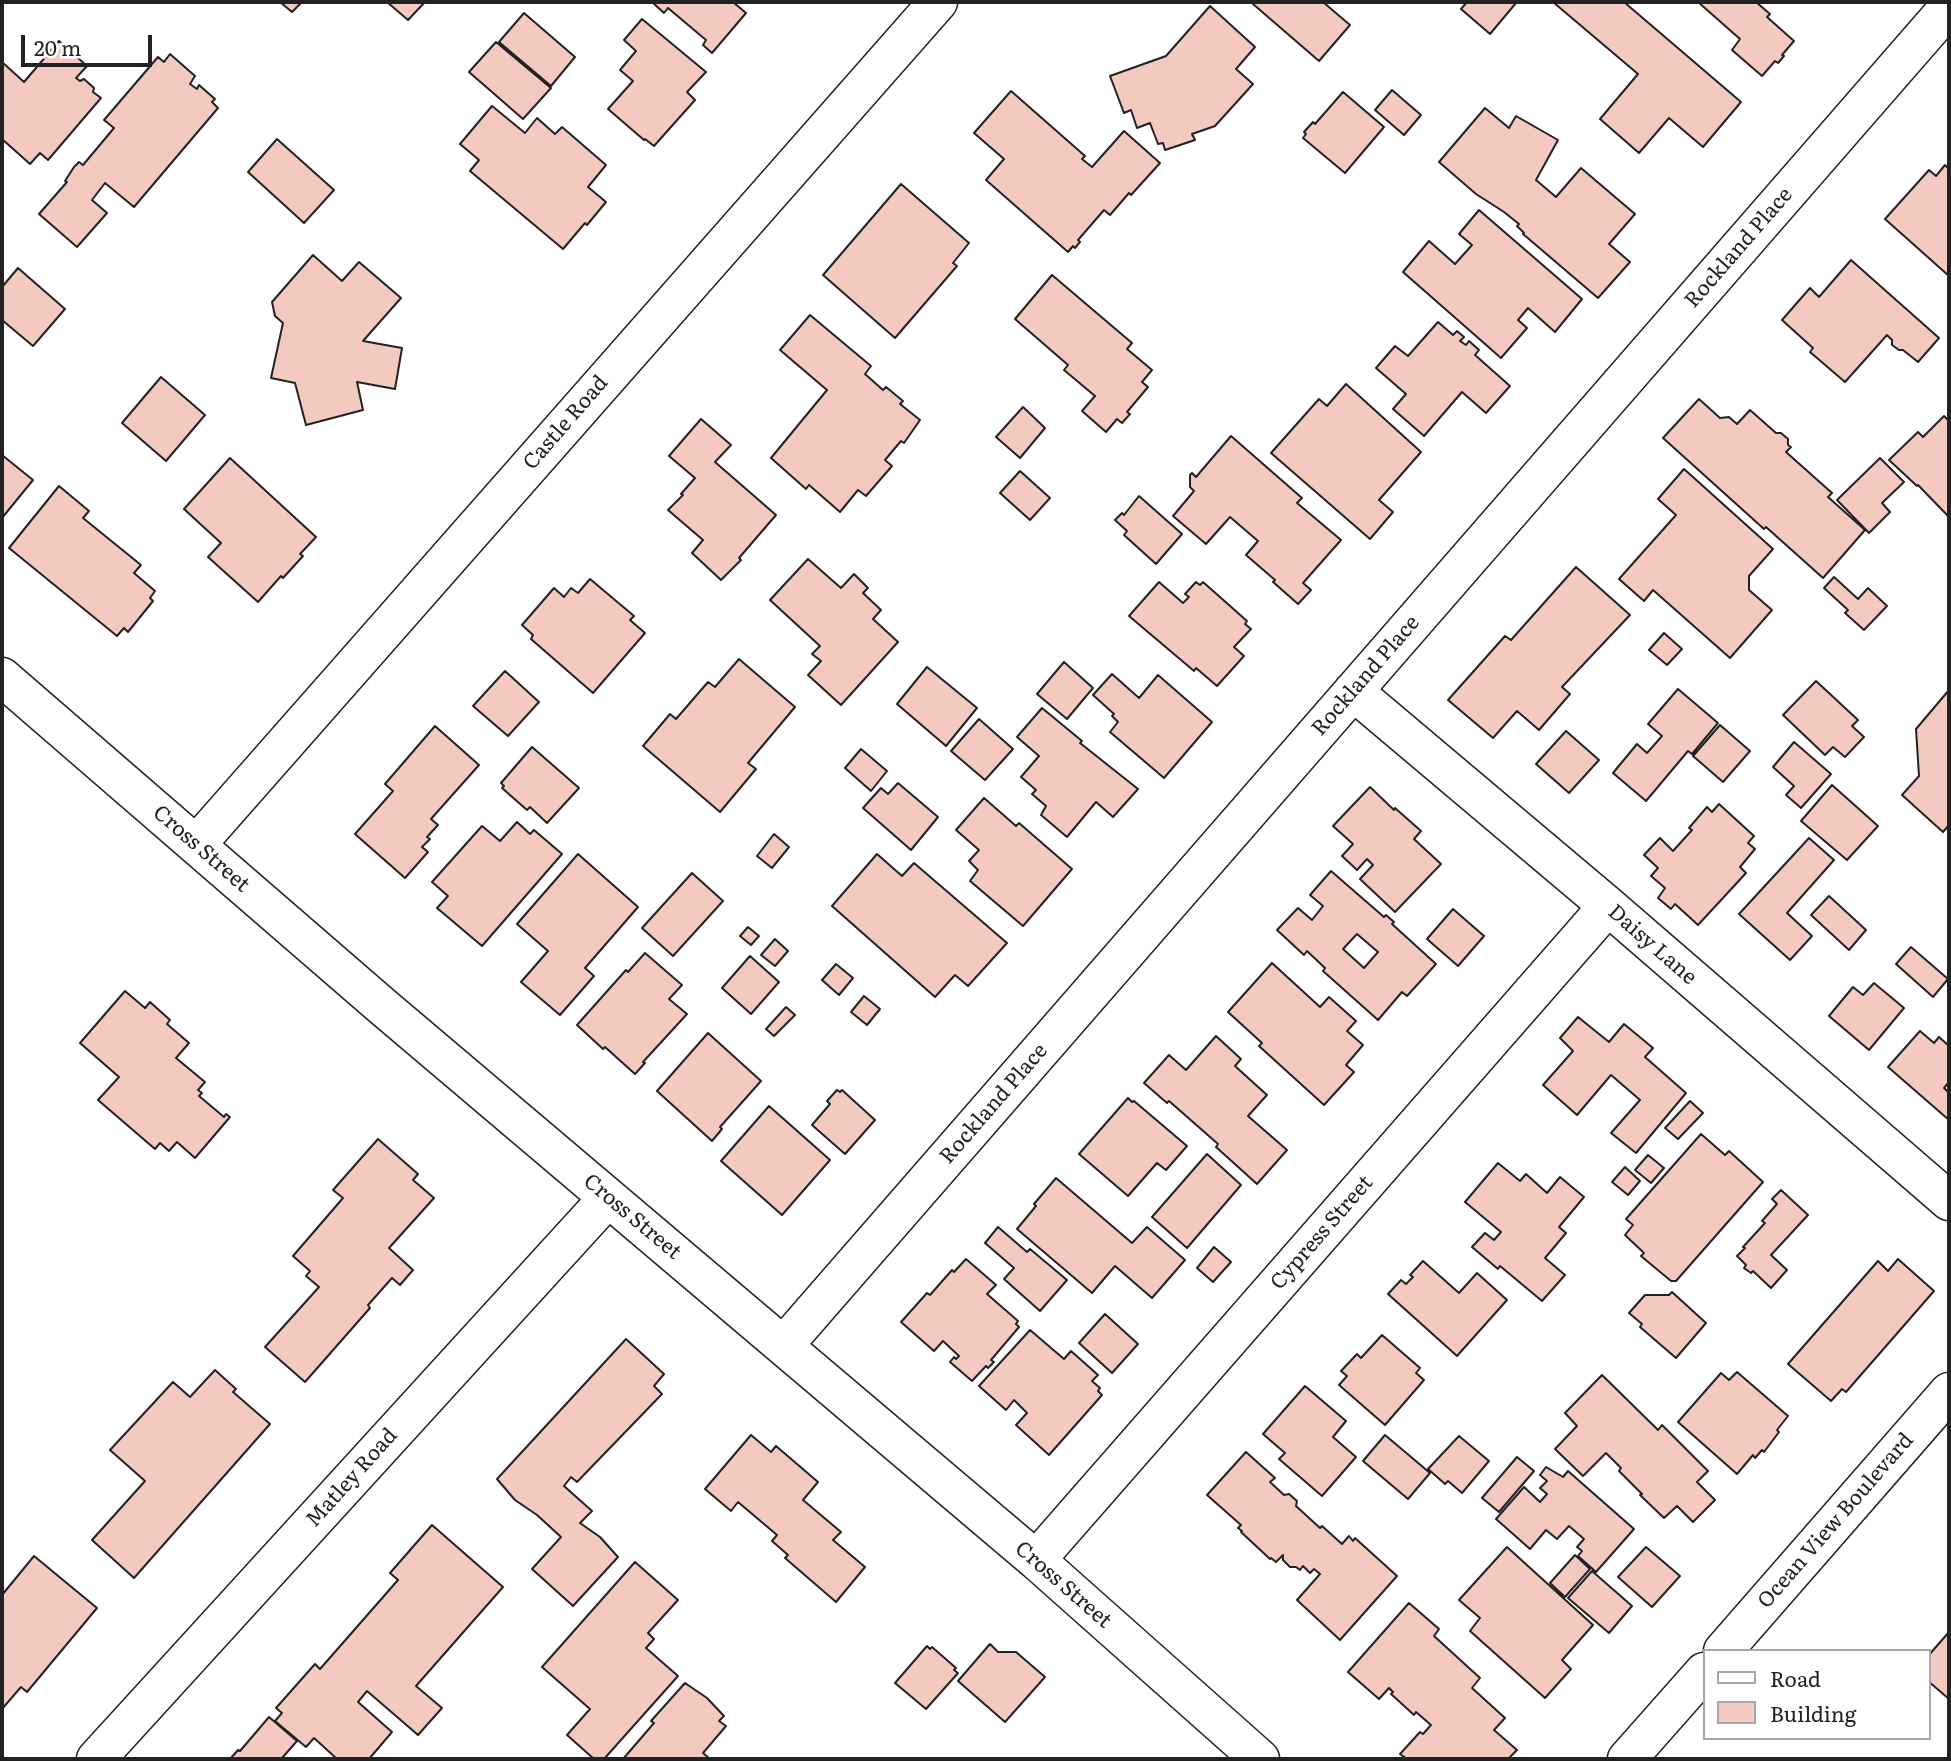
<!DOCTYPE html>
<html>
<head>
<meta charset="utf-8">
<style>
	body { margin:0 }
	#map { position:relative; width:1951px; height:1761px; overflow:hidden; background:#fff; font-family:Literata,serif }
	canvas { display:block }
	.frame { position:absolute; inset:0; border:4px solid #222; pointer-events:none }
	.legend { position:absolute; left:1703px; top:1649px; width:228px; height:91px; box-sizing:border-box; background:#fff; border:2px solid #a7a7a7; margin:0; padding:9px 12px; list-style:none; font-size:21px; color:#222 }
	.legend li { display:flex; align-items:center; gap:14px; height:35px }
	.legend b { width:35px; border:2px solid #a7a7a7 }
	.scale { position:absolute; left:21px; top:35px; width:131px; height:32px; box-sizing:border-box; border:4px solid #222; border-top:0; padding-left:9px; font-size:21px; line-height:24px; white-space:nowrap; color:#222; -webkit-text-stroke:5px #fff; paint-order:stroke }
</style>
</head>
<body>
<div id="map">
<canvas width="1951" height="1761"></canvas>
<div class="frame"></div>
<ul class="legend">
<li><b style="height:9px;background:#fff"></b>Road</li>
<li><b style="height:19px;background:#f3c9c0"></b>Building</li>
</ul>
<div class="scale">20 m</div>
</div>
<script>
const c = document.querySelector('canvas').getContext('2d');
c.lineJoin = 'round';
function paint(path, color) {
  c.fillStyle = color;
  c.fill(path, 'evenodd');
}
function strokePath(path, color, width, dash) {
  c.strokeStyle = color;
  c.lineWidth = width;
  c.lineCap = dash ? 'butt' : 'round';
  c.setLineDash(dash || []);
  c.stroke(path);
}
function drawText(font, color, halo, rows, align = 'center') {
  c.font = font + ' Literata,serif';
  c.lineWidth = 5;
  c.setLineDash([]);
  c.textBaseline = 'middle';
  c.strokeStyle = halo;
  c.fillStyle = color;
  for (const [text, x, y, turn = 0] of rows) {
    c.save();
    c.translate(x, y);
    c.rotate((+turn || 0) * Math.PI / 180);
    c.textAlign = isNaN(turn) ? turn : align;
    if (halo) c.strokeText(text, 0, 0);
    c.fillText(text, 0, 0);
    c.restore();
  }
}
const building = new Path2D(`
	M280,2h22l-10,10z
	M387,2h38l-17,18z
	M652,2h81l13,11 -34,40 -9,-8 3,-5 -38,-32 -4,5z
	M1256,2h67l27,23 -31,36 -66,-57z
	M1467,2h48l1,1 -26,31 -29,-25z
	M1553,2h71l117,100 -38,45 -34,-29 -30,35 -39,-34 38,-45z
	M1698,2h58l14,12 -3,3 27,24 -12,14 2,1 -6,7 -3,-2 -13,15 -30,-26 8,-11z
	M1210,6l45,41 -19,22 17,15 -38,42 -23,8 3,6 -30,10 -2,-7 -5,1 -8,-21 -13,5 -6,-18 -7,3 -14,-37 56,-20z
	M524,13l51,44 -24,29 -52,-44z
	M642,19l64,53 -19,20 8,8 -41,46 -9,-7 -1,1 -36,-31 25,-28 -13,-11 16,-19 -12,-11z
	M59,41l28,25 -11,12 4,3 4,-2 10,9 -1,4 8,6 -53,62 -8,-7 -10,11 -28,-25v-77l22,20z
	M496,42l55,46 -28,31 -54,-47z
	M170,54l25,22 -5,8 7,5 2,-4 16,14 -3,3 6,6 -84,99 -29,-24 -13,17 15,13 -30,34 -38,-33 28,-32 -2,-1 9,-14 5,-5 4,3 31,-37 -10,-8 54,-63 6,5z
	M1392,90l29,25 -17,20 -29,-25z
	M1011,91l74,65 -3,3 10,8 32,-36 36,32 -29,32 -2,-2 -19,22 -6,-5 -26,30 2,2 -5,6 -2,-2 -5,6 -82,-72 18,-21 -30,-26z
	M1343,92l41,35 -39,46 -42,-35 3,-4 -2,-2 9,-10 2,2z
	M492,106l33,27 12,-15 18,16 7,-7 44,38 -18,22 18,15 -19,23 -2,-2 -22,26 -93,-78 9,-11 -19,-16z
	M1485,108l24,20 7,-12 42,24 -22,40 20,17 25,-29 54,46 -26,30 21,18 -32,36 -75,-64 1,-1 -7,-7 2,-2 -15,-12 -28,-18 -37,-32z
	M277,139l57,51 -30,33 -56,-51z
	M1945,165l4,4v107l-64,-57 44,-49 7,6z
	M901,184l68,59 -16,20 4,3 -62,72 -72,-63z
	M1479,210l103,89 -27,33 -27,-24 -10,12 9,8 -26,30 -98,-86 26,-31 26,23 17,-19 -13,-11z
	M313,255l29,26 17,-19 42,36 -38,43 39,7 -7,41 -38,-7 6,28 -57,15 -11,-42 -24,-5 12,-55 -8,-7 -3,-14z
	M1851,260l88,78 -21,24 -15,-12h-4l-7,-5v-5l-5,-5 -42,47 -35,-30 3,-4 -31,-28 28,-32 9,9z
	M18,268l47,41 -32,37 -31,-26v-33z
	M1052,275l80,68 -5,6 25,21 -10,12 6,5 -21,25 3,2 -8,9 -5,-4 -11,13 -24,-21 13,-15 -31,-26 4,-5 -53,-46z
	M810,315l61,51 -6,8 18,16 3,-3 17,14 -3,3 20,16 -16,23 -3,-2 -16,19 7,6 -26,30 -8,-6 -18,22 -31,-27 -3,4 -35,-31 56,-68 -47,-40z
	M1438,322l15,13 4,-4 7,6 -4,4 6,4 3,-4 10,9 -4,5 35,31 -24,27 -24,-21 -38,44 -31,-27 13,-15 -30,-26 19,-22 13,10z
	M161,377l44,38 -39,46 -44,-38z
	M1346,384l75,68 -42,48 14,12 -23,27 -99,-86 48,-54 8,7z
	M1699,399l21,19 9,-1 8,7 13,-14 26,23h5l7,6v6l3,2 -5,5 46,41 -4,4 37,33 -42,48 -57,-51 -2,2 -101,-91z
	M1023,407l22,21 -25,30 -24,-21z
	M1944,416l5,5v96l-31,-32 -1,1 -28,-26 29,-28 5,5z
	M701,419l30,26 -16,17 61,53 -37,43 2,2 -20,20 -29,-27 11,-13 -35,-30 15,-15 -2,-1 14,-16 -26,-22z
	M1231,436l71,62 -5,5 44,37 -38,43 8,7 -13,14 -25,-22 2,-2 -29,-25 12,-14 -28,-24 -24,27 -33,-28 21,-25 -4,-4v-12l2,-2 4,4z
	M2,455l31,25 -31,38z
	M230,458l86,79 -16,17 3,2 -20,22 -2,-2 -23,26 -50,-45 13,-14 -37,-34z
	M1880,458l24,24 -22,21 8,9 -21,21 -32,-33z
	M1684,469l89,80 -24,27v14l23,20 -42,48 -77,-68 -9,11 -25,-22 57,-64 -18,-16z
	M1020,471l30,27 -20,22 -30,-27z
	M59,486l30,25 -6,7 58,47 -7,8 21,18 -5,7 3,3 -25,31 -4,-4 -7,8 -108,-88z
	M1139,496l43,38 -26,30 -32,-29 3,-4 -12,-11 7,-7 2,2z
	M808,559l33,29 13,-14 14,14 -5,5 18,17 -8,9 25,23 -57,63 -33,-30 13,-14 -9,-7 8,-8 -50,-46z
	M1576,567l54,48 -68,72 8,7 -31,36 -22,-19 -24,27 -45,-38 57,-64 6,4z
	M1834,577l24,22 10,-11 19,18 -23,24 -19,-17 3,-3 -24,-22z
	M590,579l44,37 -4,4 15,13 -52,60 -62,-54 2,-4 -11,-10 32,-37 10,9 7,-9 7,5z
	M1159,582l24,21 6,-6 -4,-3 11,-12 4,3 3,-3 44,39 -2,3 6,5 -17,18 10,9 -27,30 -21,-18 -2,3 -65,-55z
	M1664,633l18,16 -15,16 -18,-15z
	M739,659l56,48 -47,56 8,6 -36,43 -77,-66 27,-32 6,5 32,-37 7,5z
	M1064,662l29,26 -26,31 -30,-25z
	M927,667l50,41 -31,38 -49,-42z
	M505,671l34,31 -31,34 -35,-30z
	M1112,674l27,24 19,-23 54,47 -48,56 -54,-46 8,-10 -6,-6 2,-2 -21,-19z
	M1816,681l42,39 -6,6 12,11 -19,20 -12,-10 -8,8 -42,-40z
	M1678,689l40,34 -26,31 -4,-3 -42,50 -33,-28 24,-29 10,9 15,-17 -14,-12z
	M1949,690v135l-6,7 -41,-37 17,-19 -3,-47z
	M1042,708l40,33 -2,2 58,46 -25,28 -17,-15 -29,35 -26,-22 5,-9 -14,-12 4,-4 -15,-13 18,-21 -22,-19z
	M979,719l34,30 -28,31 -34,-29z
	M1720,725l30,26 -27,31 -30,-26z
	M435,726l44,39 -48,54 7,6 -11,12 3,2 -8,8 6,5 -23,26 -50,-44 38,-43 -8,-7z
	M1566,731l33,29 -30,33 -33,-29z
	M1794,742l37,32 -30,34 -15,-13 8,-9 -21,-19z
	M532,747l47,41 -32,35 -17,-16 -3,3 -25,-22 2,-2 -3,-3z
	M861,749l26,22 -16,20 -26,-23z
	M898,783l40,34 -27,33 -48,-42 18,-20 7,6z
	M1832,785l46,41 -31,34 -46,-39z
	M1370,787l24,23 1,-2 26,23 -7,8 27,25 -46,48 -35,-33 13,-14 -6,-6 -10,11 -15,-14 11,-12 -20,-18z
	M984,798l32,28 3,-3 53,46 -49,57 -53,-45 8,-11 -9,-9 10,-11 -23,-20z
	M1719,804l35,32 -6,7 7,6 -15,18 6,6 -48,52 -23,-21 -4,5 -13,-11 7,-10 -14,-12 7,-8 -14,-13 16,-17 13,13 19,-21 -3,-2 18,-21 5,5z
	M517,822l13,12 4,-4 28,24 -80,92 -45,-38 11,-12 -16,-14 50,-56 18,15z
	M774,834l15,13 -17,21 -15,-12z
	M1809,838l25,22 -47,53 25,23 -22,24 -51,-46z
	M578,854l60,53 -53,61 9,8 -34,39 -39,-33 27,-31 -31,-27z
	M877,854l25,22 12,-13 93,80 -39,43 -13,-11 -20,22 -103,-91z
	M1331,871l53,46 2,-2 8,7 -2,2 44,40 -29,32 -5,-4 -24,28 -55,-49 2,-3 -18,-17 -3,4 -27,-25 21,-22 14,12 11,-14 -13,-11zM1357,934l21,18 -14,16 -21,-19z
	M692,873l31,28 -50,55 -31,-28z
	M1829,896l37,34 -17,20 -38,-35z
	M1453,909l31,27 -26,30 -31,-27z
	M748,927l11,9 -8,9 -11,-9z
	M775,939l13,12 -13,15 -14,-11z
	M1911,947l37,32 -15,18 -37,-33z
	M645,953l37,32 -13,14 18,15 -44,48 2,1 -10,11 -30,-27 -2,2 -26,-24 49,-55 2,2z
	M750,956l29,26 -28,32 -29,-26z
	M1272,963l48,44 9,-10 27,24 -9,10 16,14 -17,20 8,7 -30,33 -65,-59 3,-3 -34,-31z
	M836,964l17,14 -14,17 -17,-15z
	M1874,983l30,25 -35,42 -40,-34 24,-29 10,8z
	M125,991l20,17 5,-6 20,18 -3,4 22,19 -13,15 29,24 -7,8 4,3 -3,3 25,21 2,-3 4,3 -35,41 -18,-16 -8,9 -9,-8 -5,6 -57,-49 21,-23 -39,-34z
	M864,996l16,13 -13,16 -16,-13z
	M786,1007l9,8 -21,21 -8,-7z
	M1578,1017l31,25 15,-18 29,24 -8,9 41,36 -50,60 -25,-20 29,-33 -29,-25 -34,40 -34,-30 30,-34 -13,-13z
	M1920,1031l14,12 5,-6 10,9v36l-5,6 5,5v27l-61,-53z
	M708,1033l53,48 -41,46 2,2 -10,12 -55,-50z
	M1216,1036l25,23 -6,7 32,29 -19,21 39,34 -30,34 -41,-37 2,-3 -49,-43 -2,2 -23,-20 25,-28 17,15z
	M837,1090l3,2 2,-2 33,30 -30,34 -33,-29 18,-21 -3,-3z
	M1128,1098l4,4 2,-1 53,45 -21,24 -9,-7 -29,33 -49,-42z
	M1690,1101l13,12 -25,26 -13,-11z
	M769,1106l61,54 -48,55 -61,-54z
	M1701,1134l24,21 4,-4 34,31 -87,99h-5l-30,-25 3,-3 -19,-18 8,-10 -7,-6z
	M378,1139l40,35 -5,6 21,18 -45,50 24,22 -13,15 -8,-7 -24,27 2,3 -65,74 -40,-35 54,-60 -13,-11 4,-5 -17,-15 50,-58 -10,-8z
	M1207,1154l34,31 -54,63 -35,-31z
	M1648,1155l16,13 -13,15 -16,-13z
	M1498,1163l22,18 6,-7 21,19 13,-16 24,20 -25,30 7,6 -21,25 20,17 -23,26 -42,-35 -2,3 -26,-22 13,-14 9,7 7,-8 -36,-30z
	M1625,1167l15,14 -12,14 -16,-13z
	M1056,1178l76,65 15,-16 38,33 -33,38 -37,-32 -23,27 -75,-64 19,-23 -2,-2z
	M1781,1190l27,25 -37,40 16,15 -16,18 -18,-17 -2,2 -7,-5 2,-3 -9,-9 8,-8 -2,-1 22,-24 -3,-2 15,-17 -5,-5z
	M998,1227l29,25 3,-3 37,31 -27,31 -36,-32 10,-11 -29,-25z
	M1214,1247l17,15 -18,20 -16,-14z
	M966,1259l30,26 -9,9 31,27 -2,3 3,3 -28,33 3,2 -6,6 -2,-2 -14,15 -22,-19 4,-5 2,2 3,-3 -16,-15 -9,10 -33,-29 26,-29 3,2 22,-25 2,2z
	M1898,1259l36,32 -88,101 -4,-3 -11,12 -43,-37 90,-103 10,10z
	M1423,1261l36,32 18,-20 30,27 -50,56 -69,-62 13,-14 5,4 7,-7 -3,-2z
	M1672,1292l34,31 -30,35 -36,-31 2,-3 -13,-11 16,-18h24z
	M1105,1314l33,30 -26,29 -33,-30z
	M1030,1330l34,29 7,-8 27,24 -6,6 8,7 -2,3 4,4 -53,60 -33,-30 11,-12 -13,-13 -8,10 -27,-24z
	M1382,1335l38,33 -4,5 8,7 -39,45 -46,-40 8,-9 -6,-5 16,-17 4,4z
	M626,1339l38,35 -10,12 8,8 -85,88 -6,-5 -7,9 28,25 -12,12 20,14 18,20 -45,49 -41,-37 29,-32 -24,-22 -22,-15 -18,-21z
	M215,1370l21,19 -3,3 37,32 -136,154 -42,-38 53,-59 -35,-31 63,-68 17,15z
	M1737,1372l51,44 -11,14 2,2 -15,20 -2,-2 -7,8 -2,-3 -16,19 -59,-52 43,-49 8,7z
	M1602,1375l56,55 4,-5 46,46 -11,11 18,18 -22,22 -16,-16 -13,12 -24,-23 2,-1 -23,-23 2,-3 -15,-15 -23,23 -28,-27 22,-23 -12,-13z
	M1305,1386l41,35 -13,16 23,20 -34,39 -43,-37 6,-6 -22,-19z
	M751,1435l20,17 5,-6 42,36 -15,18 38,32 -8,8 32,27 -29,35 -51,-44 3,-3 -16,-14 5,-6 -39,-33 -7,9 -26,-22z
	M1385,1435l45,38 -22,26 -45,-38z
	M1459,1436l30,25 -27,32 -14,-12 -3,3 -17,-15z
	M1246,1452l29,26 -5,4 14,13 5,-1 8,7 -1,5 24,22 2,-2 20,18 7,-8 4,5 2,-3 42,38 -57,64 -43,-40 23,-26 -6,-5 -4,4 -7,-7 -3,4 -4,-3h-6l-7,-7v-5l-7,7 -5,-4 -1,1 -29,-27 1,-1 -4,-3 3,-3 -34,-30z
	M1517,1457l17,14 -35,41 -17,-14z
	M1546,1467l17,10 5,-6 66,58 -38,43 -18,-16 4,-5 -5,-4 7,-8 -15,-13 -12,13 -11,-9 -16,19 -34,-30 28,-32 16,15 7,-8 -7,-6 7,-7 -7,-6z
	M432,1525l71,62 -87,99 26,22 -24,27 -51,-44 -9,11 34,30 -23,27h-32l-23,-21 -8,9 -31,-26 7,-8 -6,-5 39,-44 5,5 78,-89 -8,-7z
	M1507,1547l86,78 -31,35 9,9 -26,29 -75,-67 10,-13 -21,-18z
	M1646,1547l34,29 -28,31 -34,-30z
	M1575,1555l15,14 -25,28 -15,-14z
	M34,1556l63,52 -70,84 -6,-5 -19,22v-114z
	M635,1562l43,38 -30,33 6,6 -8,9 32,28 -74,83h-10l-27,-24 23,-26 -48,-42z
	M1592,1571l40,35 -23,27 -41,-35z
	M1409,1603l30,26 -5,7 46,42 -8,10 33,30 -11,12 23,20 -9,9h-101l-7,-5 20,-22 3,2 8,-9 -15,-13 -2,3 -23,-21 2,-2 -4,-4 -10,11 -31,-27z
	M1949,1632v67l-21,-18v-25z
	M990,1644l8,8h18l29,25 -40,45 -47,-41z
	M927,1646l3,3 2,-2 24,21 -2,2 4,3 -32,36 -31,-26z
	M685,1683l22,15 17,18 -5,5 7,5 -23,27 7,6h-87l31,-36 -3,-2z
	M269,1717l28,24 -15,17 2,1h-54l8,-9 2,1z`);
paint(building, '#f3c9c0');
strokePath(building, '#222', 2);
const minor = new Path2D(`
	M2,677l380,329 654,554 224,199
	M1353,691l255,215 341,295
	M196,845l742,-843
	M784,1345l1165,-1338
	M1036,1560l572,-654
	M1723,1651l226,-259
	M96,1759l512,-561
	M1627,1759l77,-87`);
strokePath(minor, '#222', 41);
strokePath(minor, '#fff', 38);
drawText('21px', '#222', '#fff', [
	["Rockland Place",1739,248,-49],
	["Castle Road",566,423,-49],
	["Rockland Place",1366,676,-49],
	["Cross Street",201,849,41],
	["Daisy Lane",1652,945,41],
	["Rockland Place",994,1104,-49],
	["Cross Street",632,1217,40],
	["Cypress Street",1322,1233,-49],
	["Matley Road",352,1478,-48],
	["Ocean View Boulevard",1836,1521,-49],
	["Cross Street",1063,1585,41]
]);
</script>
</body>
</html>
